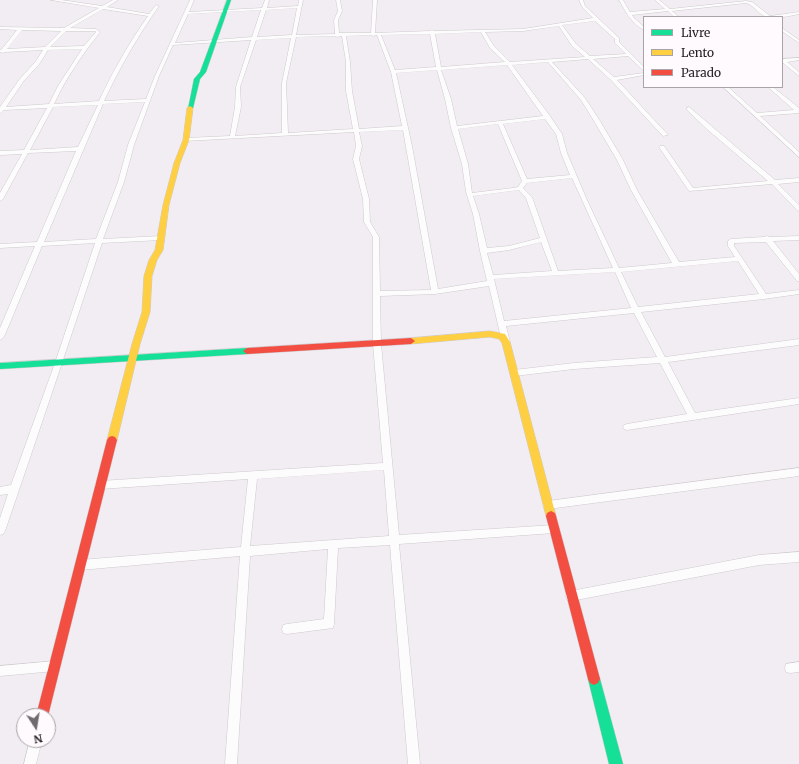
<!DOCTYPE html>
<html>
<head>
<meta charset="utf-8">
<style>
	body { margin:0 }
	#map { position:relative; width:799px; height:764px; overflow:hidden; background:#f2edf2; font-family:Merriweather,serif }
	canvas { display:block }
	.legend { position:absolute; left:643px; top:16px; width:140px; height:72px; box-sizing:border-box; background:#fffafe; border:1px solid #a9a4a8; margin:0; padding:5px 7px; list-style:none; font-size:12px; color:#272427 }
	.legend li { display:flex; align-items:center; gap:8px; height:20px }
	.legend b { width:20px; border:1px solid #a9a4a8 }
	.north { position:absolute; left:16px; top:708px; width:40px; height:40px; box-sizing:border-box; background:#fffafe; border:1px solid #a9a4a8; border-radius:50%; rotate:168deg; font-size:11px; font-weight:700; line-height:16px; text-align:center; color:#272427 }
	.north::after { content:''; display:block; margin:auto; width:14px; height:18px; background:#6e6a6e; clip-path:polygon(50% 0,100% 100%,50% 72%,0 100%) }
</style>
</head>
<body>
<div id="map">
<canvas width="799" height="764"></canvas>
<ul class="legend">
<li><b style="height:5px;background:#16e098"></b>Livre</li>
<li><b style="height:5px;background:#ffcf43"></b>Lento</li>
<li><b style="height:5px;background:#f24e42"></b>Parado</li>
</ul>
<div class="north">N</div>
</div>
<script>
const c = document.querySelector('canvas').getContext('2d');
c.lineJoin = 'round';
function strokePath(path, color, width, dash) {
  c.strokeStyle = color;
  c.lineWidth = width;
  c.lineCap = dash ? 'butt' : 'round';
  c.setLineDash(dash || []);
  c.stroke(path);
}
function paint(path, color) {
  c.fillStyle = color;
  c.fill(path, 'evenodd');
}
const street = new Path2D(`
	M51,0h10l41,6 11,-6h5l-11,7 42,7 7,-9 3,1c-21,30 -39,61 -55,95l42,-2 9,-23 35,-76h4l-5,12 73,-4 3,-8h4l-2,8 31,-2 1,-6h4l-7,35 39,-1 -1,-14 4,-9 -2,-11h4l2,11 -4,9 1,13h32l2,-33h4l-2,33 55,-2 2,-1 2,1 89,-2 70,-11 -11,-11 -3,-7h4l2,6 34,32v4l25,25v4l-16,-15 -35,3 21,18 30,-4v2l-27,5 51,55 -5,1 -52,-56 -23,-21 -36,3 33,36 15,23 23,39 14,30 42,72 56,-5 -7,-11v-5l3,-2 33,-2 3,-1 3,1 29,-1v4l-26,1 26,33v7h-2l-31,-39 -32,1v3l32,48 33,-4v4l-35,5 -123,13 24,45 134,-18v6l-131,17 27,51 104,-15v6l-172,26 -3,-1 -1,-2 1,-2 3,-1 60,-10 -27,-51 -86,6 -60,7 -4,-3 4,-3 60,-7 83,-6 -23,-44 -128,13 4,16 -4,3 -4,-3 -13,-56 -54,8 -55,2 1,48 18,191 155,-10 3,1 2,3 -2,3 -3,1 -155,11 21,220h-12l-18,-219 -52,3 -4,76 -1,4 -46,6 -4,-1 -1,-4 1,-4 4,-1 37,-5 4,-70 -78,7 -13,208h-12l15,-208 -160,14 -3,-2 -2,-3 2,-3 3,-2 161,-13 7,-68 -148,10 -3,-1 -2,-3 2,-3 3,-1 283,-18 -10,-119v-107l-9,-15 -1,-23 -10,-40 3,-13 -2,-14 -170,9v-2l2,-1 44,-2 5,-29 1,-20 15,-47 -78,5 -14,31 -25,69 -10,37 -21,57 58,-3 3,2 -3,2 -59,3c-32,96 -64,192 -97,288l-2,3 -3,1v-17l8,-24 -8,1v-8l11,-2 44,-122 40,-120 -53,3 -38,91 -4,3v-12l35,-82 -35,2v-4l37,-2 39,-91 -48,2 -25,46 -3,2v-8l22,-39 -22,1v-4l24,-1 23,-42 -43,2 -4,4v-7l19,-27 17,-19 7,-11 -38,2 -2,1 -3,-1v-2l2,-1 15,-19 -17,-1v-2l64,1 35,-20zM297,8l-5,27 -35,2 9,-27zM103,9l45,7c-19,27 -35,55 -49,85l-45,3c12,-26 28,-49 46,-72l-4,-3 -26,-1zM261,10l-9,27 -77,6 13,-29zM595,21l20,18v4l11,11 -36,2 -14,-12 -14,-19zM559,26l13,20 13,11 -75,5 -16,-16 -9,-14 38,-1zM22,30l39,1 -16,16 -38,2zM66,31h29l1,1 -12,14 -34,1zM481,32l9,16 15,14 -64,5 -6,-33zM430,34l6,33 -41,3 -14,-35zM371,35l2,1 4,-1 14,37 11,54 -43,3 -7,-38 -2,-29 -4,-26zM335,36l2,1 5,-1 4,26v29l7,38 -65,4 -2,-50 10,-46zM291,38l-9,45v50l-47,3 6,-29 -1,-20 16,-47zM82,49l-24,37 -9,18 -43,3 17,-25 17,-19 8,-13zM548,62l33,38 13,21 23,39 14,30 41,73 -53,5 -32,-68 -20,-47 -5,-19 -12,-18 -38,-51zM507,65l36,51 -86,10 -6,-27 -10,-29zM437,70l8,29 6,29 11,36 4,28 7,22 7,37 7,30 -49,8 -26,-143 -16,-73zM145,102l-17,43 -10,37 -22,57 -52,3 59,-138zM98,105l-20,42 -48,3 23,-43zM545,119l11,15 5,19 9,22 -43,4 -24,-55zM498,124l24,57 -4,6 -5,1 -41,5 -4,-29 -10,-35zM403,130l28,160 -51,1 -1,-54 -9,-15 -1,-23 -10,-40 3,-13 -3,-14zM572,178l41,90 -55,3 -26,-74 -9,-9 4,-5zM519,190l7,8 14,40 -31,8 -22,2 -8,-34 -6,-18zM541,242l11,29 -59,4 -6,-22 22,-3zM738,261l21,33 -121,13 -17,-35zM615,272l16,36 -127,13 -10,-42zM384,470l5,66 -139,10 7,-67z
	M619,0h4l7,12 35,-3 -10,-9h4l11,9 76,-8 6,1 18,14 29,-4v2c-10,2 -22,5 -32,3 -8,-2 -13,-12 -21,-14l-74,8 7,6h-5l-6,-6 -36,4 2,3 10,9v3c-13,-7 -18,-18 -25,-30z
	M782,28l17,12v3l-17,-12z
	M799,58v2l-12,2 12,10v4l-17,-14v-3z
	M723,87h5l29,26 37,-3 -26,-23h5l26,21v5l-39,3 39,36v5z
	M689,107l86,73 24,-2v4l-21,2 21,21v6l-2,-1 -25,-26 -83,7 -30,-44 1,-1h4l29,42 75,-7 -60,-51 -21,-20v-2z
	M799,468v8l-251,33 -3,-1 -2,-3 2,-3 3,-1z
	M799,552v10l-40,3 -188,36 -4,-1 -1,-4 1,-4 4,-1 188,-36z
	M55,661l4,1 1,4 -1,4 -4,1 -55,5v-10z
	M799,662v10l-9,1 -4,-1 -1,-4 1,-4z
	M30,740h12l-6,24h-12z`);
const fast = new Path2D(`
	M227,0h4l-25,72 -6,7 -7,29 -5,1 6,-30 6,-7z
	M247,348l4,3 -4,3 -247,15v-6z
	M594,673l4,2 2,4 23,85h-14l-21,-85 2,-4z`);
const slow = new Path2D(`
	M190,106l3,2 -4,32 -9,23 -11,42 -6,45 -6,10 -5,16 -2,36 -10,32 -23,96 -2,3 -3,1 -3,-1 -2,-3 25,-96 10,-32 2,-36 5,-16 6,-10 8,-45 11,-42 9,-23 4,-32z
	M490,331l15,3 5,8 46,174 -1,3 -4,2 -4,-2 -1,-3 -44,-173 -3,-4 -9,-2 -79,7 -4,-3 4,-3z`);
const jam = new Path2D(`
	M411,338l4,3 -4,3 -164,10 -4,-3 4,-3z
	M112,436l3,1 2,3 -69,276h-12l71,-276 2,-3z
	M551,511l4,2 1,3 44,163 -2,4 -4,2 -4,-2 -2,-4 -42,-163 1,-3z`);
strokePath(street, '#cdc9cc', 1);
strokePath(fast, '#cdc9cc', 1);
strokePath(slow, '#cdc9cc', 1);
strokePath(jam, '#cdc9cc', 1);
paint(street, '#fdfcfd');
paint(fast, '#16e098');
paint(slow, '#ffcf43');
paint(jam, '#f24e42');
</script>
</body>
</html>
